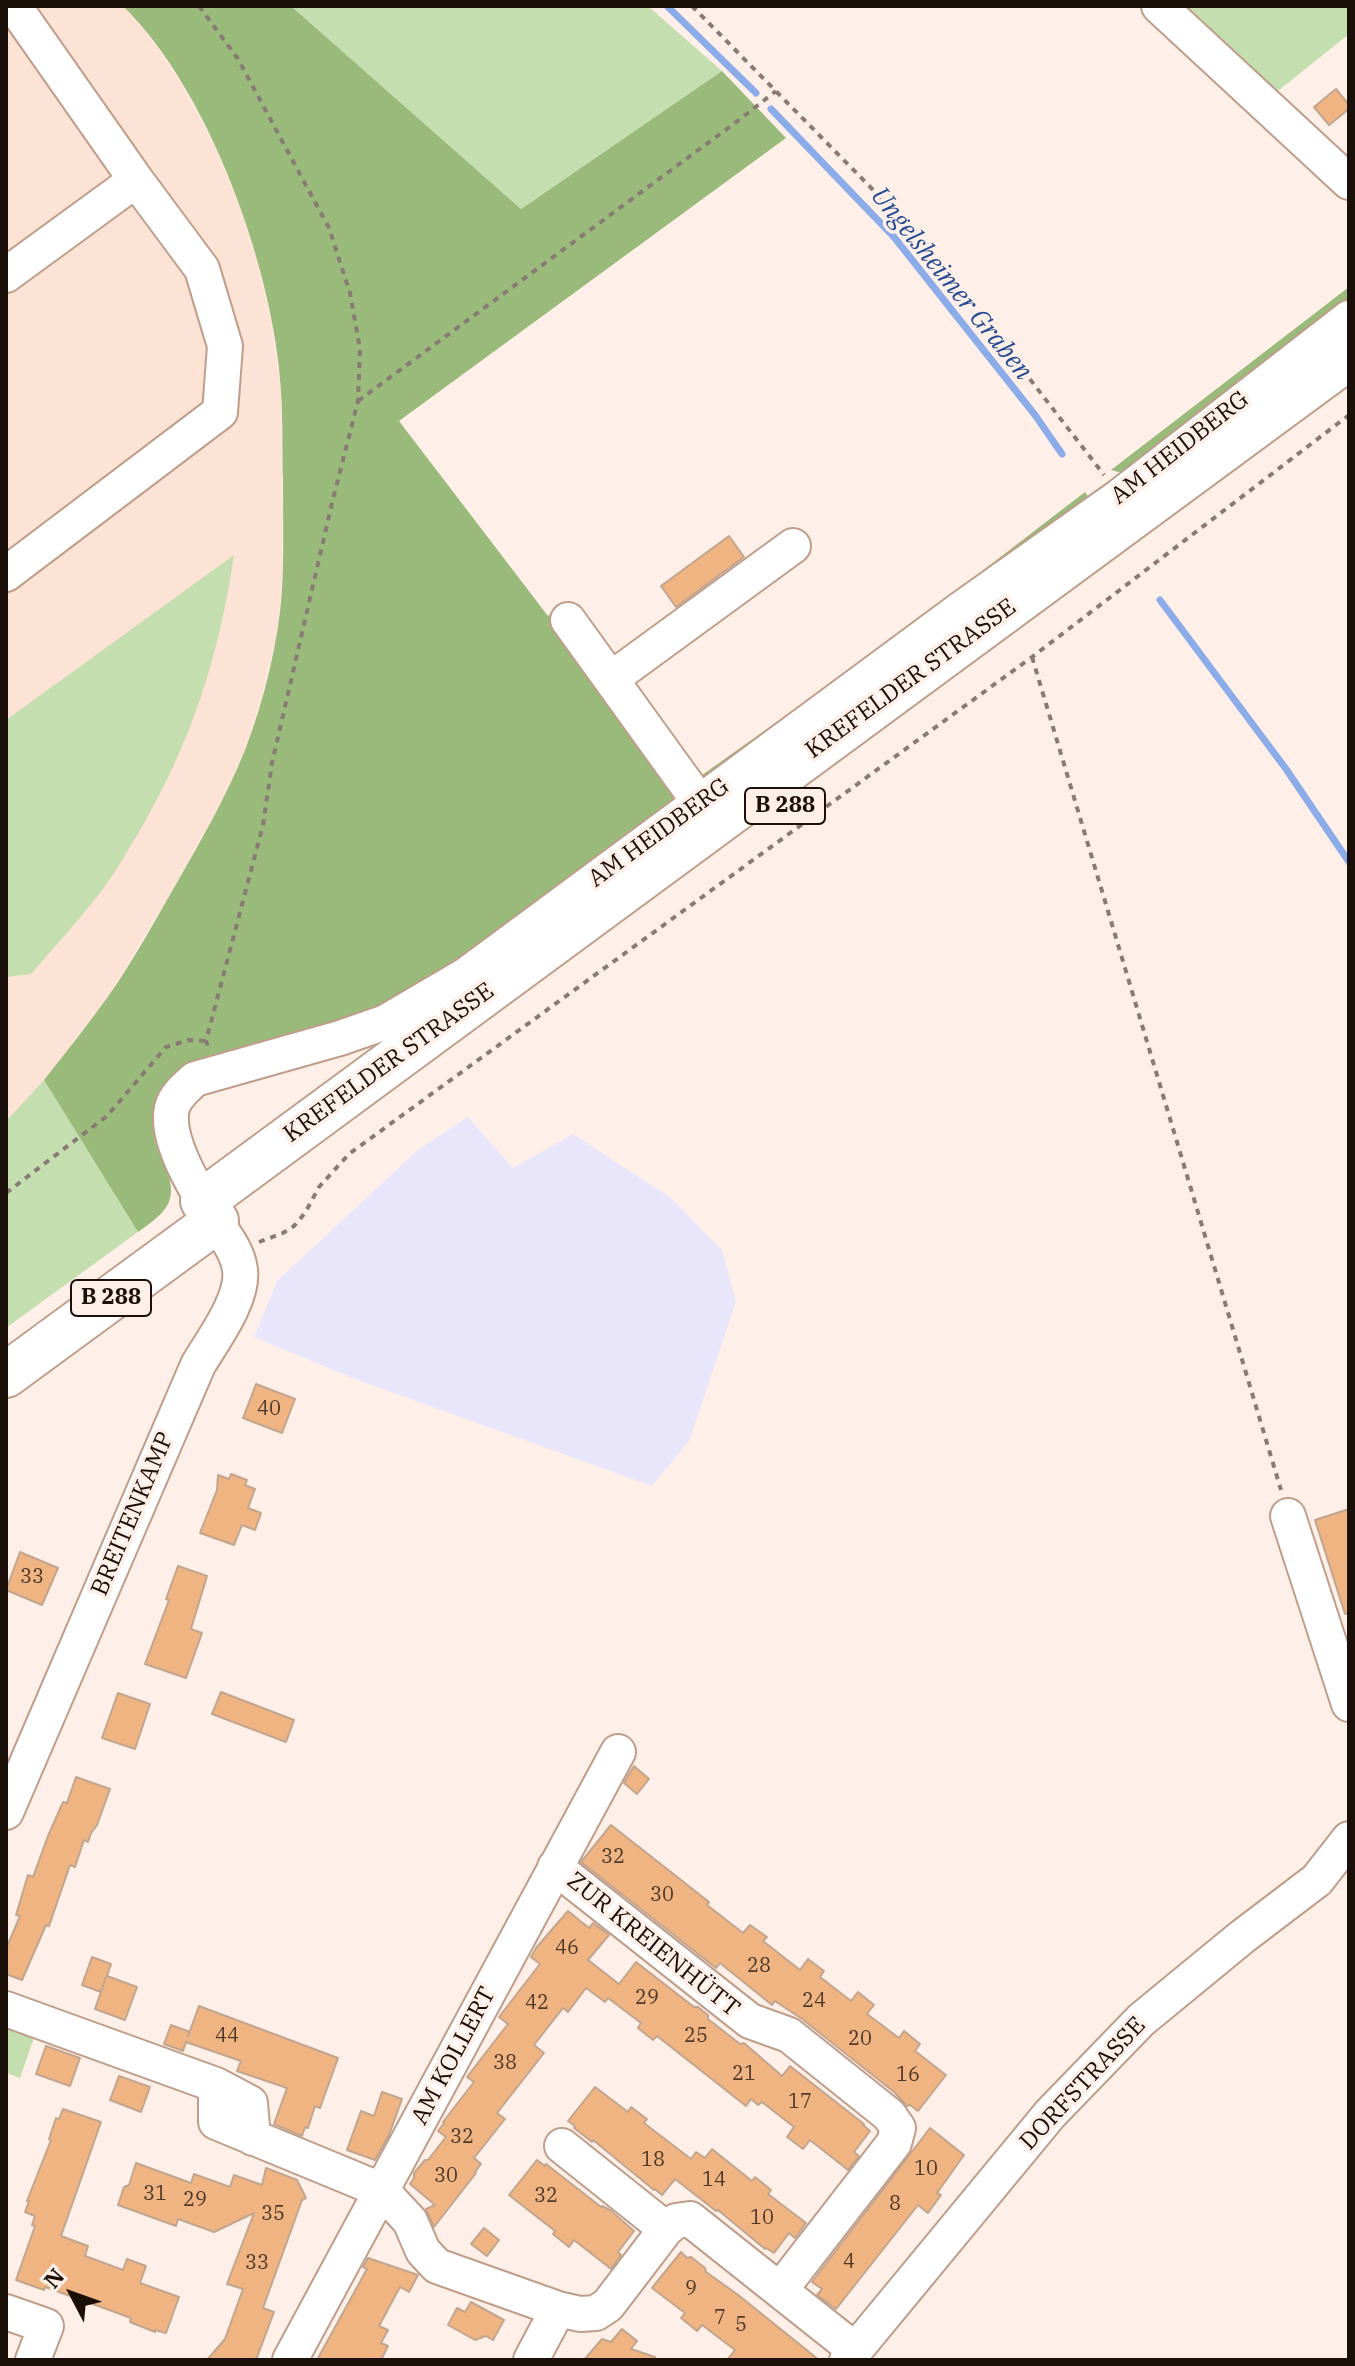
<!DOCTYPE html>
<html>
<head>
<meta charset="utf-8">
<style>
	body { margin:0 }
	#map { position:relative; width:1355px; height:2366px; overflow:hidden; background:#fef0e8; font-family:"IBM Plex Serif",serif }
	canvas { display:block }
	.frame { position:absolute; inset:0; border:8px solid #1b0f09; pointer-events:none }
	.north { position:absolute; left:32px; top:2254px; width:80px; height:80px; -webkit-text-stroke:6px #fef0e8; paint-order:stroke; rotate:311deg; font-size:22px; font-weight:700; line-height:32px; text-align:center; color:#1b0f09 }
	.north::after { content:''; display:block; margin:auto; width:28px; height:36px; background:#1b0f09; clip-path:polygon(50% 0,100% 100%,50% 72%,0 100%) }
</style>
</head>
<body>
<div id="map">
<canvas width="1355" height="2366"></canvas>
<div class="frame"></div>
<div class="north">N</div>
</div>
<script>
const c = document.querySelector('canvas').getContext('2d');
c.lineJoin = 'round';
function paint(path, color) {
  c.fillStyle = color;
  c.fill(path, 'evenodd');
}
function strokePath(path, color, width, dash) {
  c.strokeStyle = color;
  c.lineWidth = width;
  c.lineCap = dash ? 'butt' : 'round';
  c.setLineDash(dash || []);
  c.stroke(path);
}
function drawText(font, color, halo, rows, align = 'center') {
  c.font = font + ' "IBM Plex Serif",serif';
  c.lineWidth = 7;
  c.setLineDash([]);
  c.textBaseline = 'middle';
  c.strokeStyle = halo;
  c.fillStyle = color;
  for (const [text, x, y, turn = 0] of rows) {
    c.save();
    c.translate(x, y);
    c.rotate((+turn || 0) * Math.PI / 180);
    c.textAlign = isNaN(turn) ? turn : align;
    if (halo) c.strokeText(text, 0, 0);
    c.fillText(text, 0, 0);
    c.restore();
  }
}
paint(new Path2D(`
	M468,1117l45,51 60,-34 98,64 51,52 14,52 -47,139 -37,45 -297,-107 -101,-42 23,-56 142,-132z`), '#e9e6fc');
paint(new Path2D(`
	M6,6h117l18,18 42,61 32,61 26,63 15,46 15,66 10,68 2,128 -1,74 -7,51 -12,51 -18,56 -20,47 -60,107 -58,95 -63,82 -38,41z`), '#fde3d5');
paint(new Path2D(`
	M291,6h357l74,65 -201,138z
	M1168,6h181v28l-76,61z
	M234,555c-15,102 -43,188 -95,277 -14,23 -27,47 -44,67 -20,26 -43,50 -64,75l-25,3v-257z
	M44,1080l94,152 -132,96v-207z
	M6,2024l29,11 -15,43 -14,-5z`), '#c5deaf');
paint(new Path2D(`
	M123,6h168l230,203 201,-138 64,67 -387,283 149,195 3,-3 137,186 -280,199 -250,103c-4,13 -6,25 -3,39 1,8 6,16 9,24 16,36 4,47 -26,68l-94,-152c21,-27 43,-54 63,-82 26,-37 49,-79 72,-119 24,-42 48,-84 66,-129 19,-50 33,-105 37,-159 2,-36 1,-73 1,-109 -1,-30 0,-60 -2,-91 -7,-120 -71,-300 -158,-385z
	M1349,287v19l-223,168 -15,-4z
	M1085,492l7,10 -389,286 -8,-8 200,-142z`), '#99ba7a');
strokePath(new Path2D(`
	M667,6l89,87
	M771,109l123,128 141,178 27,39
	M1160,600l126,169 63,93`), '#8bace8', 7);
const building = new Path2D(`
	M1336,89l13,16v4l-20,16 -15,-18z
	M729,536l15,21 -68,50 -15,-21z
	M256,1384l39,15 -13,34 -39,-15z
	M231,1474l16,6 -2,5 10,4 -7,19 13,5 -6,17 -13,-5 -8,20 -34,-12 17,-43 1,-15 11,4z
	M1349,1509v104l-4,1 -30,-94z
	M20,1552l38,16 -16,37 -36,-15z
	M178,1566l29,10 -16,53 11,4 -16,45 -41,-14 24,-64 -3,-1z
	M221,1692l73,28 -8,22 -74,-28z
	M118,1693l32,11 -15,45 -33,-11z
	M634,1766l15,13 -12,15 -13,-11z
	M76,1777l34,12 -13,36 -6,8 -3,9 -4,-2 -9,27 -5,-2 -21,61 -3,-1 -24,55 -16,-6v-25l14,-33 -4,-1 12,-40 5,2 15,-41 15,-34 4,1z
	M611,1825l98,77 -2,3 36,28 7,-8 17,12 -4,4 37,29 8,-11 16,12 -4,6 31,24 7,-9 16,13 -7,9 32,24 5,-7 16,13 -5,7 31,24 -28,36 -8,-6 -3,1 -13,-14 -92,-73 -27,-18 -3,4 -52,-42 -4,5 -135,-106z
	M568,1911l21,17 4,-5 16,12 -21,25 31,24 17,-22 58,45h4l10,8v4l32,25 4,-1 38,33 8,-10 74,58 -1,1 7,6 -16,21 5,4 -11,14 -38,-30 -7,9 -16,-12 7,-10 -32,-25 -4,3 -7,-6 -5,7 -89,-70 -4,4 -15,-12 3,-5 -33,-25 -3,4 -19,-14 -18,24 -5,-4 -29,37 10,8 -47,60 8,6 -31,39 7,6 -6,8 1,1 -42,54 -8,-18 9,-4 -25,-21 4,-6v-5l11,-13h3l18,-23 -8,-6 6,-8 -1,-1 31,-40 -7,-5 41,-53 -9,-7 41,-53 -9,-7 5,-9z
	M92,1957l19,7 -4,12 30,11 -12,33 -30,-11 11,-32 -5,15 -19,-7z
	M199,2006l139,52 -18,50 -5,-2 -7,22 -3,-1 -3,9 -28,-12 13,-36 -50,-17 4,-10 -32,-11 -23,-8 -3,9 -19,-7 7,-19 19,7 -2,4z
	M46,2046l34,12 -10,28 -34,-12z
	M119,2076l31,11 -9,25 -31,-12z
	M595,2087l33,25 3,-5 16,12 -3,4 47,36 5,-7 9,6 7,-9 40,32 3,-4 16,13 -3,4 38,29 -11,15 -6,-5 -15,20 -8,-5 -1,1 -47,-39 -2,1 -41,-32 -13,16 -7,-6 -1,1 -61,-50 -1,2 -18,-14 1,-2 -7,-5z
	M382,2092l20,7 -13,36 -14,25 -28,-10 14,-39 13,5z
	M63,2109l38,13 -40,114 27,10 -3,10 38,14 4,-11 19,7 -6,17 39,14 -13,36 -11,-3v2l-25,-10 1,-4 -41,-15 -45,-16 -1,3 -28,-10 19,-54 -3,-1 3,-9 -10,-4 4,-11h-2l24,-61 -2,-1 7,-21 3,1z
	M930,2128l34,27 -27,38 4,2 -13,18 -10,-8 -82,104 -19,-14 5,-6 -10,-7z
	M537,2160l8,6 1,-2 55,43 1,-1 8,4 24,21 -16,21 3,3 -10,14 -37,-29 -5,7 -16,-13 2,-3 -46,-36z
	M136,2163l55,20 3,-9 36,13 4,-12 28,10 4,-17 31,12 9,18 -4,2 -39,108 11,4 -18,48h-49l18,-21 18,-50 -16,-5 27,-71 -40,19 -36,-13 -2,7 -58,-21 6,-18 5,-2z
	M484,2228l15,12 -12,16 -16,-12z
	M681,2252l6,6 4,-1 14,11 1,4 31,22 82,66h-92l8,-10 -33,-25 -5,6 -16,-13 4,-5 -33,-25z
	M368,2258l50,17 -9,17 -9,-5 -21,39 9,4 -7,13 7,3 -7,14h-64l50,-91 -4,-2z
	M471,2302l33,18 -11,20 -7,-4 -11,4 -27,-15 9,-17 8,4z
	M622,2329l15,12 -6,8 24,8 -1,3h-70l18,-21 9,3z`);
paint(building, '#f0b482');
strokePath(building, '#c1a58e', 2);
const minor = new Path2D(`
	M1159,6l190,176
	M6,275l130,-95
	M6,574l214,-162 5,-66 -23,-77 -66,-89 -122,-174
	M568,620l132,183
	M611,679l182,-133
	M1288,1516l61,188
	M6,1812l192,-447c14,-24 46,-66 42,-95 -2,-18 -15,-34 -25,-49 -16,-27 -51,-81 -43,-113 3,-12 14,-21 23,-29l145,-41 46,-16 80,-47 495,-366 159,-113 229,-178
	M555,1867l195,154 39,14 100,80 9,13 -4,15 -114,147
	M6,2009l210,76 34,18 3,35
	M216,2085v37l165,68 29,31 13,30 14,15 121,43 22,5 16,-1 12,-8 58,-76 10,-8 14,-2 165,131
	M562,2146l104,83
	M6,2312l40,14 -13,34
	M290,2360l328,-608
	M531,2360l27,-51
	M847,2360l203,-246 91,-94 101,-83 75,-57 32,-41`);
const major = new Path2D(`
	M6,1375l210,-154`);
const highway = new Path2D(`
	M203,1201l1146,-844`);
strokePath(minor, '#be9e8b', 38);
strokePath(major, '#be9e8b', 48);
strokePath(highway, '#be9e8b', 48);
strokePath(new Path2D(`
	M199,6l39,53 91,169 21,65 10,56 -2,52 -26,102 -60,260 -9,62 -57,216 2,5
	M692,6l199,202 94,113 119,154
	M358,401l381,-281 37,-29
	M1032,657l249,833
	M6,1193l101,-77 59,-69 23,-7 17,1
	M259,1242l24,-9 11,-7 11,-13 14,-26 30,-33 683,-497 317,-242`), '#877b74', 4, [6, 6]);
strokePath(minor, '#fff', 34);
strokePath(major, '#fff', 44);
strokePath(highway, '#fff', 44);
drawText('20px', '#503827', null, [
	["40",269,1409],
	["33",32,1577],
	["32",613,1857],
	["30",662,1895],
	["46",567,1948],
	["28",759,1966],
	["29",647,1998],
	["24",814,2001],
	["42",537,2003],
	["44",227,2036],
	["25",696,2036],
	["20",860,2039],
	["38",505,2063],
	["21",744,2074],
	["16",908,2075],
	["17",800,2102],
	["32",462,2137],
	["18",653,2160],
	["10",926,2169],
	["30",446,2176],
	["14",714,2180],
	["31",155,2194],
	["32",546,2196],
	["29",195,2200],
	["8",895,2204],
	["35",273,2214],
	["10",762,2218],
	["4",849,2262],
	["33",257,2263],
	["9",691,2289],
	["7",720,2318],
	["5",741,2325]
]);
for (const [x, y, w] of [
	[785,806,80],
	[111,1298,80]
]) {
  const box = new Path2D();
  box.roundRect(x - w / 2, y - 18, w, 36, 6);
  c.fillStyle = '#fef0e8';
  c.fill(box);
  strokePath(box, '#1b0f09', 2);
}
drawText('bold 22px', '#1b0f09', null, [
	["B 288",785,806],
	["B 288",111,1298]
]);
drawText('24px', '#1b0f09', '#fef0e8', [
	["AM HEIDBERG",1180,448,-38],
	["KREFELDER STRASSE",911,679,-36],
	["AM HEIDBERG",659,833,-36],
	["KREFELDER STRASSE",389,1063,-36],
	["BREITENKAMP",133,1514,-67],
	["ZUR KREIENHÜTT",653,1945,39],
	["AM KOLLERT",454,2056,-62],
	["DORFSTRASSE",1083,2084,-47]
]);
drawText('italic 26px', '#264b92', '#fef0e8', [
	["Ungelsheimer Graben",951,284,51]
]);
</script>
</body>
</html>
